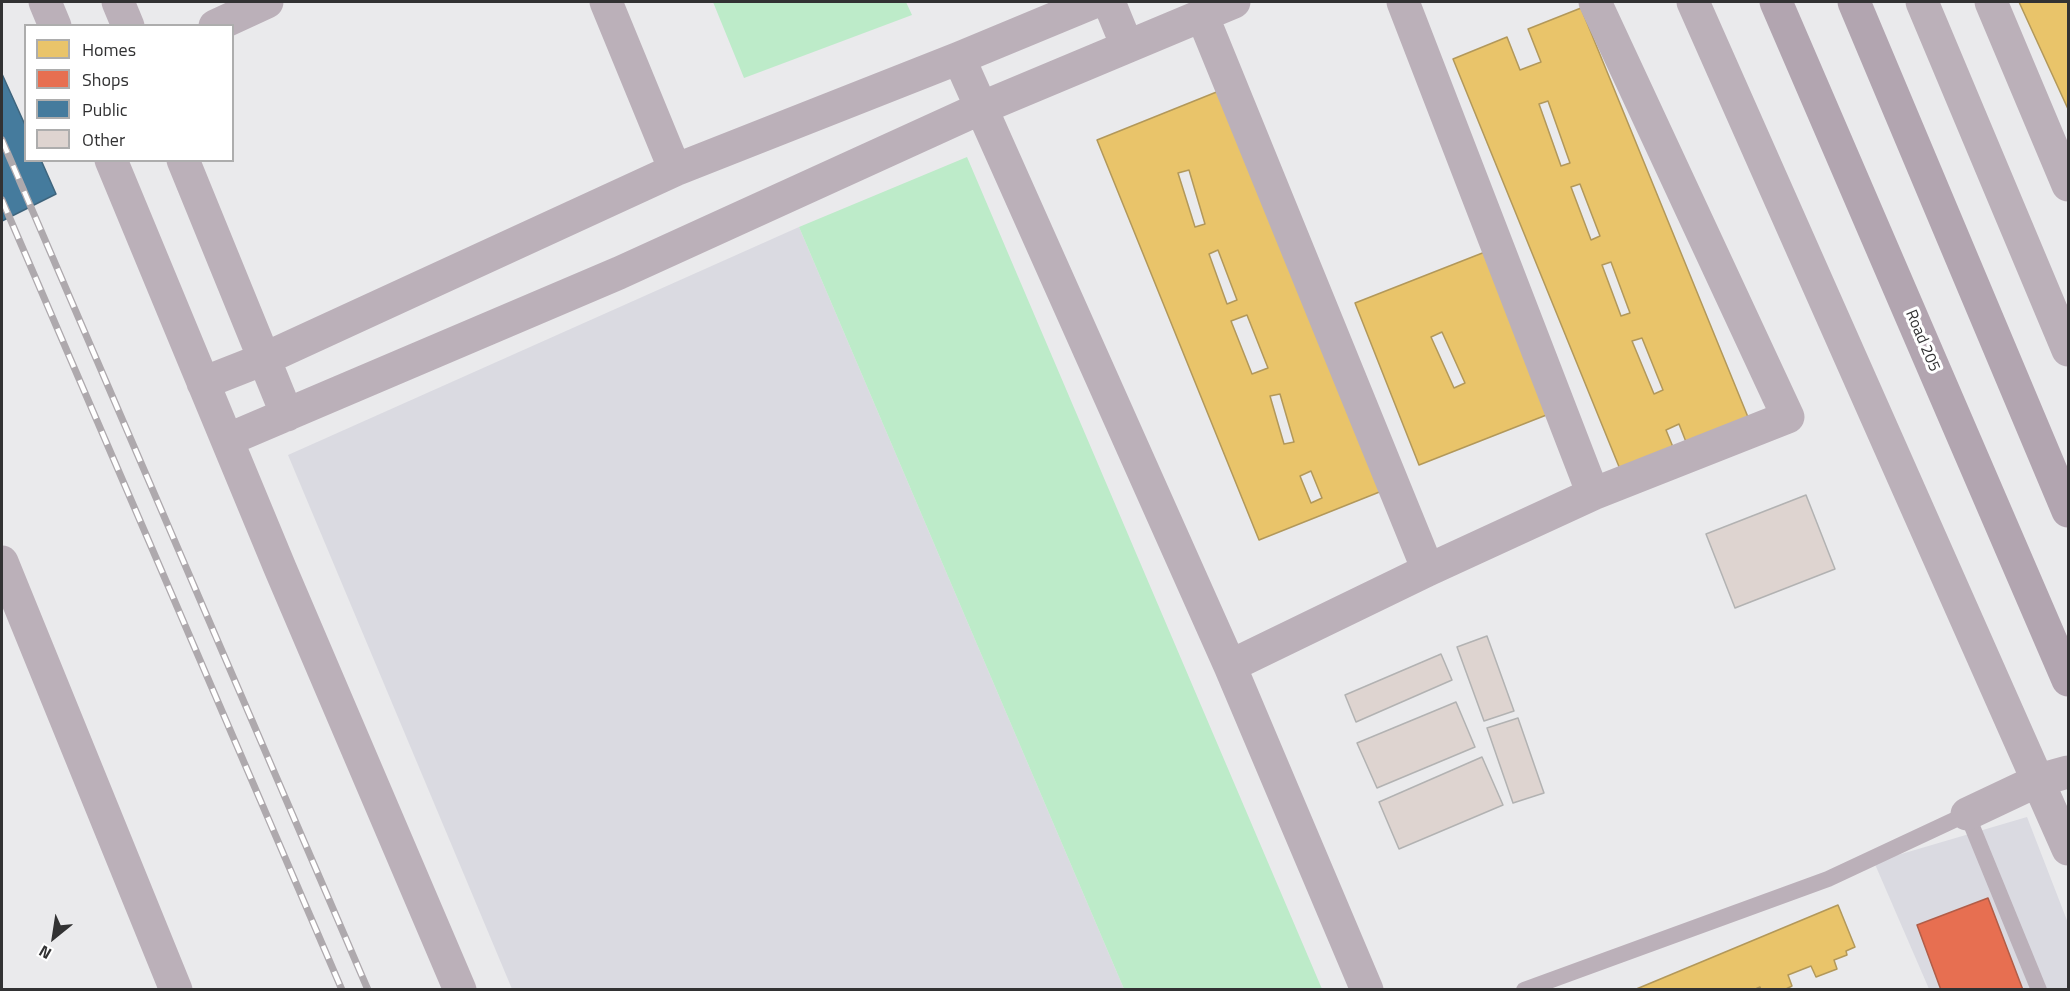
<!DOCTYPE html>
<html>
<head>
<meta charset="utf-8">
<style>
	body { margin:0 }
	#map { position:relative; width:2070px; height:991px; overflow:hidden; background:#eaeaec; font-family:"Titillium Web",sans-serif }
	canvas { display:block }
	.frame { position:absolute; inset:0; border:3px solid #323233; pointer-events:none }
	.legend { position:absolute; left:24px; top:24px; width:210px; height:138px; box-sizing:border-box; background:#fff; border:2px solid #adadad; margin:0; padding:8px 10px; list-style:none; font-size:18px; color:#323233 }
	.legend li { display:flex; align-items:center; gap:12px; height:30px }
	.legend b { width:30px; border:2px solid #adadad }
	.north { position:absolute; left:24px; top:907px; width:60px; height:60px; -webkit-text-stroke:4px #fff; paint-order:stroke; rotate:210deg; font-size:16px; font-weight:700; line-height:24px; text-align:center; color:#323233 }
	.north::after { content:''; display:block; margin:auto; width:21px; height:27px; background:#323233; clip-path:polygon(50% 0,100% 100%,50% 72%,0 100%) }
</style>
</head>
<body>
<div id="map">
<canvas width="2070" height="991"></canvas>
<div class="frame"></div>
<ul class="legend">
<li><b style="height:16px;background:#e9c46a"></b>Homes</li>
<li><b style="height:16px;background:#e76f51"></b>Shops</li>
<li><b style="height:16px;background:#457b9d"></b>Public</li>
<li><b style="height:16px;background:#ded4d0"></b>Other</li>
</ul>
<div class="north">N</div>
</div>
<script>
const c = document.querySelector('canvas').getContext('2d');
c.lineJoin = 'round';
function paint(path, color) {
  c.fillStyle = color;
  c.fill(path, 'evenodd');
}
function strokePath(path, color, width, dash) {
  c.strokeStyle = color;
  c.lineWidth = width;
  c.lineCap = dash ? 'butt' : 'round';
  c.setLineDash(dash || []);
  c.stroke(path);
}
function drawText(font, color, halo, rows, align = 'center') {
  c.font = font + ' "Titillium Web",sans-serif';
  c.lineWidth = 6;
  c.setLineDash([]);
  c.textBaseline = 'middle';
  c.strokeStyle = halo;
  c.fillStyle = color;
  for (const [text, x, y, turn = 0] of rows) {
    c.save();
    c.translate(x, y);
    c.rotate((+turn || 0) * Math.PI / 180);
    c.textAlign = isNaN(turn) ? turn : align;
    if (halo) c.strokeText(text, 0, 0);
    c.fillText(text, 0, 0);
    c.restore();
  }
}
paint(new Path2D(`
	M799,227l325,762h-612l-224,-534z
	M2027,817l41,106v66h-139l-55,-127z`), '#dadae1');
paint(new Path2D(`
	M713,2h193l6,13 -168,63z
	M967,157l355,832h-198l-325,-762z`), '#bdebc9');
const homes = new Path2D(`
	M2019,2h49v107z
	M1581,8l169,414 -62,25 -9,-23 -13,6 9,22 -53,22 -169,-415 54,-22 13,33 21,-8 -13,-33zM1548,101l22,62 -9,3 -22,-62zM1580,184l20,52 -9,4 -20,-53zM1611,262l19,51 -9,3 -19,-51zM1642,338l21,52 -9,4 -22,-53z
	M1224,89l163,400 -128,51 -162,-400zM1189,170l16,54 -10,3 -17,-54zM1218,250l19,50 -10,4 -18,-50zM1247,315l21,53 -16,6 -21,-53zM1280,394l14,48 -10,2 -14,-48zM1311,471l11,27 -11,5 -11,-27z
	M1485,252l64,162 -130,51 -64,-162zM1442,332l23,51 -11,5 -23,-51z
	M1838,905l17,42 -9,4 1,4 -13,5 3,9 -21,8 -5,-11 -23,9 4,11 -8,4h-23l-1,-3 -7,3h-119z`);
paint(homes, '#e9c46a');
strokePath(homes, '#b2985a', 1.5);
const shops = new Path2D(`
	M1988,898l35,92h-82l-24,-65z`);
paint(shops, '#e76f51');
strokePath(shops, '#b15d48', 1.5);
const public = new Path2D(`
	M2,74l24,53v33h15l15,34 -54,27z`);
paint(public, '#457b9d');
strokePath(public, '#3f657d', 1.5);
const building = new Path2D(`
	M1806,495l29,74 -100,39 -29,-74z
	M1487,636l27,75 -30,10 -27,-74z
	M1441,654l11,26 -96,42 -11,-27z
	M1456,702l19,45 -98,41 -20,-45z
	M1518,718l26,75 -31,10 -26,-75z
	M1482,757l21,48 -104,44 -20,-47z`);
paint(building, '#ded4d0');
strokePath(building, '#b2b2b2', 1.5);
strokePath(new Path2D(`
	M1524,990l304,-111 139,-65 72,176`), '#bbb0b9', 16);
strokePath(new Path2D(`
	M45,2l10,24
	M118,2l10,24
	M606,2l69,168
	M1109,2l18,44
	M1403,2l190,492
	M1693,2l375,847
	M1922,2l146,348
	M1991,2l77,183
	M1202,15l226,555
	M215,26l52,-24
	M959,58l271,608 137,324
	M111,160l169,408 180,422
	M183,160l104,255
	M203,383l61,-24 411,-189 284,-112 135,-56
	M227,440l392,-167 362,-165 253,-106
	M2,562l174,428
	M1230,666l198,-96 165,-76 195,-77 -193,-415
	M1967,814l72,-34 29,-8`), '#bbb0b9', 33);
strokePath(new Path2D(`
	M1776,2l292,678
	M1854,2l214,509`), '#b2a5b0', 33);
const rail = new Path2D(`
	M2,140l366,850
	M2,200l340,790`);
strokePath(rail, '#aea9ad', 7);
strokePath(rail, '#fff', 4.5, [14]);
drawText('16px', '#323233', '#fff', [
	["Road 205",1922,341,67]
]);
</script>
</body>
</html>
